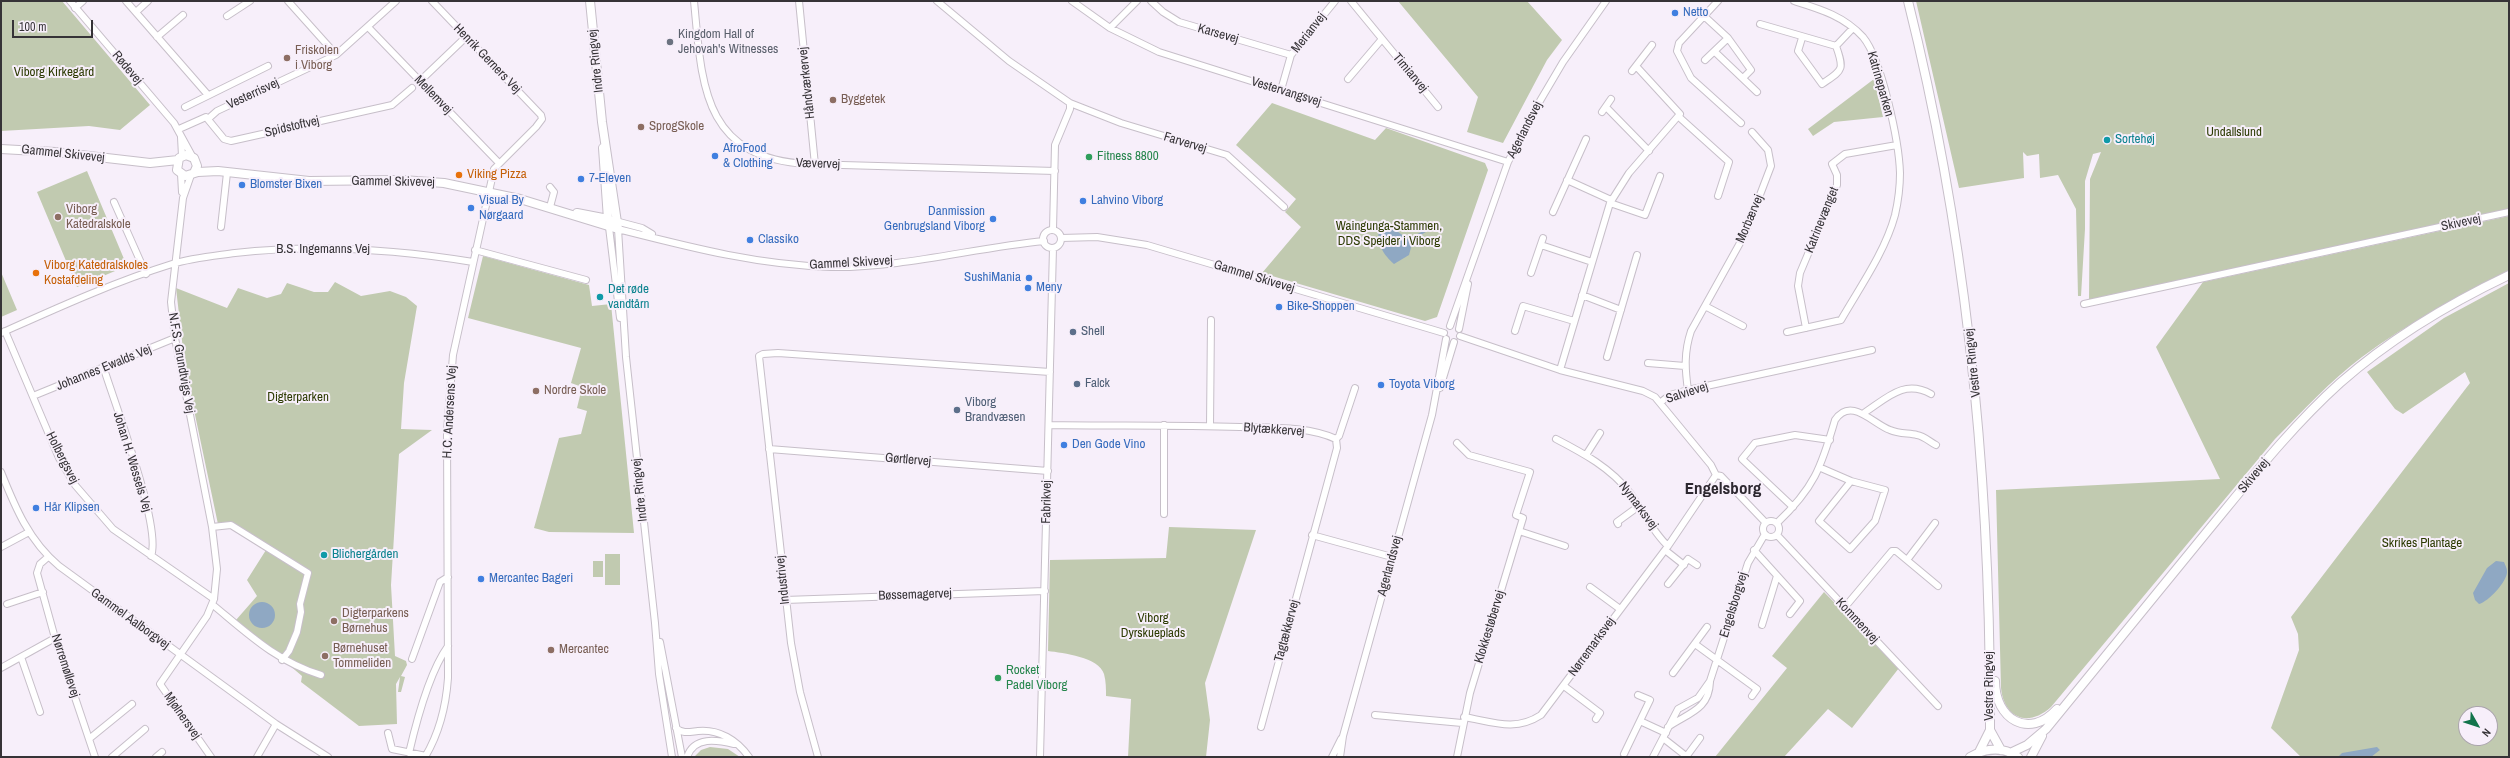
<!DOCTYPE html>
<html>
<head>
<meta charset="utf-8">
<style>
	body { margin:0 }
	#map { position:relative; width:2510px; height:758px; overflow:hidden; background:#f7effa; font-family:"Archivo Narrow",sans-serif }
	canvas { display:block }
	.frame { position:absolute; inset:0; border:2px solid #363337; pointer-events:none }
	.north { position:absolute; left:2458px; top:706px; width:40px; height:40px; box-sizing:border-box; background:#f7effa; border:1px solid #aaa4ac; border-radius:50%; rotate:129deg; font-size:11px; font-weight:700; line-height:16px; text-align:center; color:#363337 }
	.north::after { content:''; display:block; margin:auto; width:14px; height:18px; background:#12744b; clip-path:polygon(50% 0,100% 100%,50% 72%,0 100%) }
	.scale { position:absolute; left:12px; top:20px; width:81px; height:18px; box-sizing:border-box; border:2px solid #363337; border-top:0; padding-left:5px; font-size:12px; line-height:14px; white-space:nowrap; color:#363337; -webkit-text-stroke:3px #f7effa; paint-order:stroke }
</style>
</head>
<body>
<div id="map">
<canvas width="2510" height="758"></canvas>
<div class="frame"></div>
<div class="north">N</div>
<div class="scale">100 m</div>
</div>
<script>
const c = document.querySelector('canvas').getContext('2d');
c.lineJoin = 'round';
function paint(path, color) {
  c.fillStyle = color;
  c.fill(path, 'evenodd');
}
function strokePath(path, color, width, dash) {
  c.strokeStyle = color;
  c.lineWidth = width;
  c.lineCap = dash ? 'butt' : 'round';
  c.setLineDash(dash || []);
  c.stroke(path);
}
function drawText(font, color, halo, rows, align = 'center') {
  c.font = font + ' "Archivo Narrow",sans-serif';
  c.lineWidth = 4;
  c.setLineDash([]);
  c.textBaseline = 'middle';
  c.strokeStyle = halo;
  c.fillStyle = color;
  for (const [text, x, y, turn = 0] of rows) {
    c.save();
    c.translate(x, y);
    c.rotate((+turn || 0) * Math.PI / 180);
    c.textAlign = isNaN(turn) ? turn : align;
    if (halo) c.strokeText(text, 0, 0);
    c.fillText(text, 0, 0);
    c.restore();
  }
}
paint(new Path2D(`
	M1,1h61l88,104 -30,25 -31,-4 -88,5z
	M1398,1h129l35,39 -15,20 -44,83 -36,-11 11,-35z
	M1916,1h593v208l-420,91 1,-121 11,-27 -8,2 -8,27v48l-4,67h-3l-2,-87 -18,-34 -18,3 -1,-24 -12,2 -4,-4 1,26 -65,10z
	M1874,79l9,38 -49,5 -21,14 -5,-7z
	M1272,103l103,37 11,-12 99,35 3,7 -51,147 -12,4 -163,-48 39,-46 -16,-15 11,-13 -60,-54z
	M87,171l40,95 -50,21 -40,-95z
	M2509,216v54c-51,27 -101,53 -147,87 -32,24 -59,54 -87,82l-224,268c-23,21 -47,11 -50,-19l-5,-198 224,-11 -64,-132 47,-65z
	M483,256l106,29 3,21 19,-2 23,229 -85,-1 -15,-4 25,-90 22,-4 6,-23 -10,-3 5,-21 -11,-4 10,-35 -113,-30z
	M1,272l16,38 -16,7z
	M335,282l26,14 29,-5 16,6 11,9 -13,77 -3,46 31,1 -33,24 -8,131 4,71 11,5 1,4 -6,11 4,1 -4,15h-3l2,-15 -4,7 1,40 -38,2 -58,-44 1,-6 -66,-56 21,-24 -10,-16 19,-30 -34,-23 -13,2 -34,-162 -9,-79 51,20 11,-20 29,10 14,-4 6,-11 27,9h14z
	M2509,283v474h-208l-30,-29 28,-78 -1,-16 -7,-17 179,-234 -5,-11 -62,42 -8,-5 -28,-37 77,-54zM2466,714h24v24h-24z
	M1169,527l87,3 -51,153 5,37 -4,37h-78l3,-58 -25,-3c0,-7 0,-15 -2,-22 -5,-17 -41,-21 -56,-23l2,-91 116,-2z
	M605,554h15v31h-15z
	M593,561h10v16h-10z
	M1824,592l75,76 -47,60 -24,-19 -44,48h-69l72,-89 -15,-12z
	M710,747l18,2 12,8h-46l7,-7z`), '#c1cab0');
paint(new Path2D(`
	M1387,224l21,15 19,-10 2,1 -16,10 -4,15 -15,9c-10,-9 -18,-20 -15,-35z
	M2496,561l8,1c1,3 3,6 3,9 1,10 -19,31 -28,33l-4,-4 -2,-7 14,-25z
	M249 615a13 13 0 1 1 26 0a13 13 0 1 1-26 0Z
	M2377,747l3,3 -9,7h-33l4,-4z`), '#8fa8c3');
const minor = new Path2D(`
	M70,1l104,122 18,33
	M126,1l82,94
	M288,1l43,48
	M694,1c8,83 8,157 113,163l248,7
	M799,1l16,164
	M937,1l72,60 61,42v6l-15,36 -2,85
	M1072,1l38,27 49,24 349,110
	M1151,1l12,11 16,10 112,33
	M1351,1l87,106
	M1718,1l-39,42 -2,8 14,27 50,45
	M75,8l8,-7
	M136,12l12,-11
	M227,16l23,-15
	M1704,16l24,22 23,32 -8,8
	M1760,24l76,22
	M368,27l130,135
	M1110,28l27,-27
	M157,37l26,-22
	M1802,38l-4,13 24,33c20,-14 23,-13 14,-38l17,-18
	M1715,52l42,40
	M1705,60l23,-22
	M1632,71l20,-26
	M1348,79l34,-40
	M420,81l46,-44
	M1281,90l10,-35 44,-54
	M1070,103l51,20 106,32 57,52
	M185,107l83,-41
	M1606,107l43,44
	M1602,112l9,-13
	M1679,117l50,45 -11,34
	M208,119l9,-8 119,-56 60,-54
	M179,129l27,-12 18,22 7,2 161,-36 20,-17
	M181,137l1,19
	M181,174l1,18
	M191,175l-8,23 -12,104 4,36 37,189 5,42 -3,30 -7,17 -47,68 51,73
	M1567,180l44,20
	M114,202l32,72
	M1610,203l35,12 15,-39
	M550,207l4,-15 -4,-5
	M1553,212l33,-73
	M221,227l6,-54
	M1043 239a9 9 0 1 1 18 0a9 9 0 1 1-18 0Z
	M1061,238l36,-1 50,8 297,88
	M1541,245l51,17
	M475,250l111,30
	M1531,273l12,-35
	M1582,295l39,15
	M2084,304l425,-92
	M1705,306l38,20
	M620,318l-12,-99 34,9 10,6
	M1450,326l58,-164 29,-56 26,-44 43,-61
	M1806,328l-8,-42 2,-13 37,-88v-10l-5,-11 13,-10 52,-9
	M1459,329l9,-45
	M5,331l54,127 16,27 38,44 101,70
	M1515,331l8,-25 51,15
	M1787,332l54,-12c19,-33 44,-68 54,-105 3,-13 5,-28 5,-42 -1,-31 -18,-113 -37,-136 -19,-21 -43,-28 -69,-36
	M1,333c56,-25 113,-51 171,-69 20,-6 42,-8 63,-11 79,-9 159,-4 238,9
	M1460,336l100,34 83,21 12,6 56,68 5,10 5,1 44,46
	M1607,357l30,-102
	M1648,363l37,3
	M104,369c11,35 58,159 47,187
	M1560,370l50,-167 19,-30 51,-59 -44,-48
	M1440,388l14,-46
	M1688,390c-3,-21 -4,-38 3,-59l54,-97 26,-68 -3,-16 -16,-18
	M33,396l142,-58
	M1661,402l9,-7 18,-5 184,-40
	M1864,413c23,-15 40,-34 67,-19
	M1049,425c63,1 127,0 191,2 30,1 68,-1 96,12
	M1210,426l1,-106
	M1556,439c27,14 55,29 74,54 11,15 24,41 38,53
	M769,449l279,22
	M1586,455l14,-22
	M1821,468l30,13 34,9 -10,31 -25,28 -31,-28 32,-40
	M1,472c14,35 28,69 58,94l217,158 52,33
	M1793,507l-51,-48 13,-16 40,-8 35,5
	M1164,514v-89
	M1763 529a8 8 0 1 1 16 0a8 8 0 1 1-16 0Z
	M1777,523c37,-35 44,-55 58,-103 16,-24 38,4 55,10 9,4 19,3 27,5 7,1 13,7 19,10
	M1618,524l-1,-2 22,-16
	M212,527l19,-2 77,48 -8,31 1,8 -4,20 -8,19 -7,9
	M1519,531l46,15
	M1312,535l80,22
	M1777,535l161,171
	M1,547l28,-15
	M1665,550l19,15
	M1754,550l46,51 -10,13
	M48,557l-8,7 -3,9 18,65 40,119
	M1907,560l28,-37
	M1668,584l20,-25 9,6
	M1590,587l30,22
	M785,600l260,-9
	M7,604l36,-12
	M213,605c34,28 64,57 108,70
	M1845,607l47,-56h4l42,35
	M1762,625l15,-49
	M660,642l22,115
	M1695,644l62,45 -5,7
	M21,657l19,55
	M412,659l28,-77 8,-5
	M1,668l54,-30
	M1673,673l34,-46
	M1564,686l36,27 -4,6
	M1375,715l87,8
	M1464,717c29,5 51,15 77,-2l127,-169 48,-71
	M1640,721l26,12
	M1261,727l76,-279 -1,-9 3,-3 16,-48
	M1668,727c20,-14 41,-17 42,-45
	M676,728c7,6 13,4 22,3 21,-2 39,9 51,26
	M388,733l4,16 34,7
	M1663,738l23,18
	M89,739l43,-35
	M409,753c7,-30 21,-82 39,-107
	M1624,754l26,-54 -12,-5
	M112,757l33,-28
	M156,757l6,-5
	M257,757l19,-33
	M425,757c15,-25 21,-51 23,-79l-1,-247 6,-76 41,-186 42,-42 6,-8 -1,-4 -109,-114
	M672,757l-13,-83 -4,-51 -29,-266 -8,-128c71,18 139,36 213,38 71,1 142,-19 213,-26
	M687,757c7,-21 30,-17 47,-13
	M818,757l-18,-65 -9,-49 -32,-287 4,-2 15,-1 272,19
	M1040,757l13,-509
	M1332,757l9,-18
	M1340,757l3,-21 89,-321 14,-76
	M1457,757l13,-64 53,-175 -7,-3 14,-43 -61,-17 -12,-12
	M1653,757l25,-48 20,-11 12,-17 38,-118 17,-29
	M1686,757l14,-19`);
const major = new Path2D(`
	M1908,1c60,239 83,483 82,729l11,20
	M1,149l54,3 95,11 28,-3
	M194,173l3,-7 -3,-8 -8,-3 -7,3 -2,12 8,6 13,-4 20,-1 91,10 94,-1 41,3 76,16 98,30 -16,-107 -12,-121
	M577,213l31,6 -5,-71
	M1995,681c0,38 34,59 62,28
	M1979,752l11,-22
	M2010,753l17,-8 19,-16c53,-65 107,-131 160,-196 43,-52 84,-105 134,-150 51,-45 108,-79 169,-108
	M1970,757c16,-9 32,-11 48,0
	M2031,757l11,-21`);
strokePath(minor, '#c7bfc9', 8);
strokePath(major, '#c7bfc9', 10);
strokePath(minor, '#fff', 6);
strokePath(major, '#fff', 8);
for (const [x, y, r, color] of [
	[1675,13,4,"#3f7fe0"],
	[670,42,4,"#6b7280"],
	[287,58,4,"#8d6e63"],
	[833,100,4,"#8d6e63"],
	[641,127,4,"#8d6e63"],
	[2107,140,4,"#0f9aa8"],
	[715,156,4,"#3f7fe0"],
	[1089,157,4,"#2e9e5b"],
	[459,175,4,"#e8710a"],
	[581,179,4,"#3f7fe0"],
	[242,185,4,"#3f7fe0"],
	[1083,201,4,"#3f7fe0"],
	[471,208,4,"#3f7fe0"],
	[58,217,4,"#8d6e63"],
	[993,219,4,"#3f7fe0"],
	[750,240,4,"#3f7fe0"],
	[36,273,4,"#e8710a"],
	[1029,278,4,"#3f7fe0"],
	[1028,288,4,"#3f7fe0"],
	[600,297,4,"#0f9aa8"],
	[1279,307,4,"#3f7fe0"],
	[1073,332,4,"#5c6f8a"],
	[1077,384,4,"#5c6f8a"],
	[1381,385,4,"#3f7fe0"],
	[536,391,4,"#8d6e63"],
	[957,410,4,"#5c6f8a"],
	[1064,445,4,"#3f7fe0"],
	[36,508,4,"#3f7fe0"],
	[324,555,4,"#0f9aa8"],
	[481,579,4,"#3f7fe0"],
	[334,621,4,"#8d6e63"],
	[551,650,4,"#8d6e63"],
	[325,656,4,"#8d6e63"],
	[998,678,4,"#2e9e5b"]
]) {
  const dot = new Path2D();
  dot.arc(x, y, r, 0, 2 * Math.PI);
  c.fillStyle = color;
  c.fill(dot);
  strokePath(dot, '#f7effa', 1.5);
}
drawText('13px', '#366cbe', '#f7effa', [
	["Netto",1683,13],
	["AfroFood",723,149],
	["& Clothing",723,164],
	["7-Eleven",589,179],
	["Blomster Bixen",250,185],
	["Visual By",479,201],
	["Nørgaard",479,216],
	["Lahvino Viborg",1091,201],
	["Danmission",985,212,"right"],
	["Genbrugsland Viborg",985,227,"right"],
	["Classiko",758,240],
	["SushiMania",1021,278,"right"],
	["Meny",1036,288],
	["Bike-Shoppen",1287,307],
	["Toyota Viborg",1389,385],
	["Den Gode Vino",1072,445],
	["Hår Klipsen",44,508],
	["Mercantec Bageri",489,579]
], 'left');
drawText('13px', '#363337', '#f7effa', [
	["Merianvej",1309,33,-52],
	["Karsevej",1218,34,16],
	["Henrik Gerners Vej",487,59,46],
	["Indre Ringvej",596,61,-96],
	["Rødevej",127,68,50],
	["Timianvej",1410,73,50],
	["Håndværkervej",807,83,-96],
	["Katrineparken",1880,84,74],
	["Vestervangsvej",1286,92,17],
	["Vesterrisvej",253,94,-25],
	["Mellemvej",433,95,46],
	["Spidstoftvej",292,127,-13],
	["Agerlandsvej",1525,130,-63],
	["Farvervej",1185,143,17],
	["Gammel Skivevej",63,154,6],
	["Vævervej",818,164,2],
	["Gammel Skivevej",393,182,1],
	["Morbærvej",1750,219,-67],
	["Katrinevænget",1822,220,-68],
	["Skivevej",2461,223,-12],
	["B.S. Ingemanns Vej",323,250],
	["Gammel Skivevej",851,263,-3],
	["Gammel Skivevej",1254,277,17],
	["N.F.S. Grundtvigs Vej",181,363,80],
	["Vestre Ringvej",1973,363,-96],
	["Johannes Ewalds Vej",104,368,-22],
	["Salvievej",1687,393,-18],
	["H.C. Andersens Vej",450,412,-87],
	["Blytækkervej",1274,430,4],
	["Holbergsvej",62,458,63],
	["Gørtlervej",908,460,5],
	["Johan H. Wessels Vej",132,462,73],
	["Skivevej",2254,476,-50],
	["Indre Ringvej",640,490,-96],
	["Fabrikvej",1047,502,-89],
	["Nymarksvej",1638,506,53],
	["Agerlandsvej",1390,566,-75],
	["Industrivej",783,580,-96],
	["Bøssemagervej",915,595,-2],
	["Engelsborgvej",1734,605,-73],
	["Gammel Aalborgvej",130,619,36],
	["Kommenvej",1857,621,47],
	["Klokkestøbervej",1490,627,-73],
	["Tagtækkervej",1287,631,-75],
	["Nørremarksvej",1592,647,-54],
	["Nørremøllevej",65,666,72],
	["Vestre Ringvej",1990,686,-90],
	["Mjølnersvej",182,716,55]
]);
drawText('13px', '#5b616d', '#f7effa', [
	["Kingdom Hall of",678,35],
	["Jehovah's Witnesses",678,50]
], 'left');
drawText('13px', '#785e54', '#f7effa', [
	["Friskolen",295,51],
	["i Viborg",295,66],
	["Byggetek",841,100],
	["SprogSkole",649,127],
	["Viborg",66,210],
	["Katedralskole",66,225],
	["Nordre Skole",544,391],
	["Digterparkens",342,614],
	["Børnehus",342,629],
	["Børnehuset",333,649],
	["Tommeliden",333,664],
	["Mercantec",559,650]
], 'left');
drawText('13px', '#2d3b03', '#f7effa', [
	["Viborg Kirkegård",54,73],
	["Undallslund",2234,133],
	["Waingunga-Stammen,",1389,227],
	["DDS Spejder i Viborg",1389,242],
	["Digterparken",298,398],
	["Skrikes Plantage",2422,544],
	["Viborg",1153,619],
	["Dyrskueplads",1153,634]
]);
drawText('13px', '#0d838f', '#f7effa', [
	["Sortehøj",2115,140],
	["Det røde",608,290],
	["vandtårn",608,305],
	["Blichergården",332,555]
], 'left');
drawText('13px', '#27864d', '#f7effa', [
	["Fitness 8800",1097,157],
	["Rocket",1006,671],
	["Padel Viborg",1006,686]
], 'left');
drawText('13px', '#c56008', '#f7effa', [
	["Viking Pizza",467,175],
	["Viborg Katedralskoles",44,266],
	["Kostafdeling",44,281]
], 'left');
drawText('13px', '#4e5e75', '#f7effa', [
	["Shell",1081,332],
	["Falck",1085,384],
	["Viborg",965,403],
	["Brandvæsen",965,418]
], 'left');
drawText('bold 17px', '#2d2830', '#f7effa', [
	["Engelsborg",1723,489]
]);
</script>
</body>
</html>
